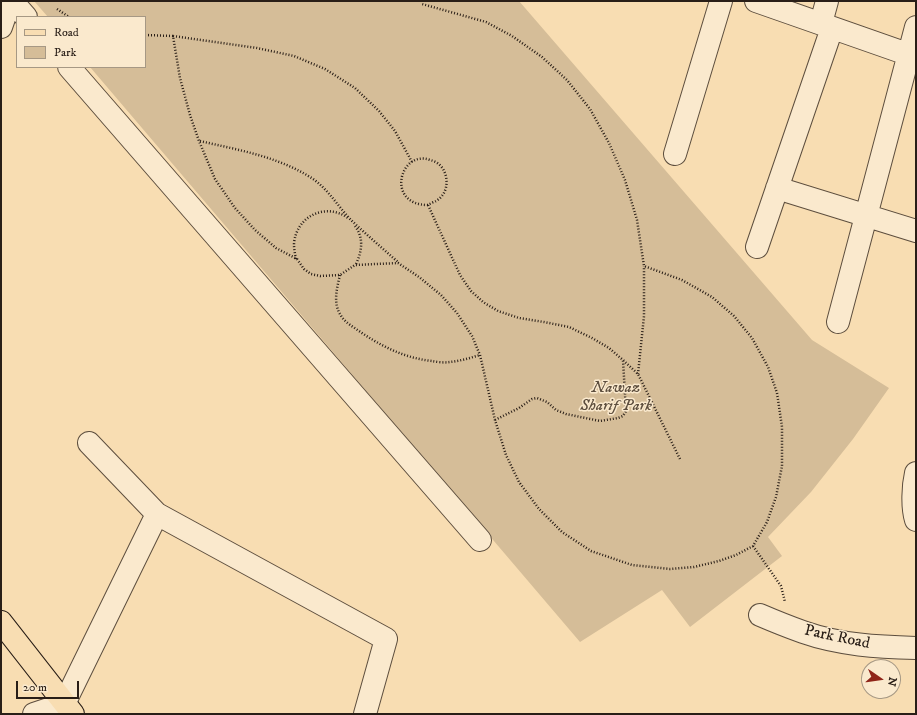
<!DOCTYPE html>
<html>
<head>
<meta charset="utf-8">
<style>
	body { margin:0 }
	#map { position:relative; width:917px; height:715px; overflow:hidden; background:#f8ddb2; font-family:"IM FELL DW Pica",serif }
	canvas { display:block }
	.frame { position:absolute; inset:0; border:2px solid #291e17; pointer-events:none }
	.legend { position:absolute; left:16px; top:16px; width:130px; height:52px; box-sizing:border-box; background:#fae9cd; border:1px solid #a69884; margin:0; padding:5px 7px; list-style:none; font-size:12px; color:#291e17 }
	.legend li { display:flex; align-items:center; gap:8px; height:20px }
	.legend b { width:20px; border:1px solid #a69884 }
	.north { position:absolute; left:861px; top:659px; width:40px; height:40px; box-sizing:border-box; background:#fae9cd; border:1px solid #a69884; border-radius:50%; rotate:103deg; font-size:11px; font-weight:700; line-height:16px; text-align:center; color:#291e17 }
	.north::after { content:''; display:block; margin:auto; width:14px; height:18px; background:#8f2418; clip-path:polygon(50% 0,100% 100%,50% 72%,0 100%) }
	.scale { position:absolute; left:16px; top:681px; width:63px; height:18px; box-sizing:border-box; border:2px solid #291e17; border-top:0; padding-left:5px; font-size:12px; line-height:14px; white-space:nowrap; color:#291e17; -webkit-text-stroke:3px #fae9cd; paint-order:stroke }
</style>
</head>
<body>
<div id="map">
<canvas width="917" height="715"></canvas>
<div class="frame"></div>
<ul class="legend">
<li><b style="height:5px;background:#f8ddb2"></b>Road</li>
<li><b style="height:11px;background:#d5bd98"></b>Park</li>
</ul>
<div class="north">N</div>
<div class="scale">20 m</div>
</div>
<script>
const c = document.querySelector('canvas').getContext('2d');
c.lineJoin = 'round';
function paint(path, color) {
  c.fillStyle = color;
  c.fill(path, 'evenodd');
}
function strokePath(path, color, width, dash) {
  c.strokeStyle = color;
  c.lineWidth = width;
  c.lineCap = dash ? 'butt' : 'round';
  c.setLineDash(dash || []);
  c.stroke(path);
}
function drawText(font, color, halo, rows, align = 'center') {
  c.font = font + ' "IM FELL DW Pica",serif';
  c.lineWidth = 3;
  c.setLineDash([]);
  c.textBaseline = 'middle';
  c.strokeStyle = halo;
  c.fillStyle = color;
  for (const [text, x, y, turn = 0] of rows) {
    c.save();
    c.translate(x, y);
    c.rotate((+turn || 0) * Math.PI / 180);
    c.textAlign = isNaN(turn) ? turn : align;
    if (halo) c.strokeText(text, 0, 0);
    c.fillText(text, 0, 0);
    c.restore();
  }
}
paint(new Path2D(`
	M34,1h485l293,339 77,48 -36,51 -42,53 -43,45 14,19 -92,71 -28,-37 -82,52 -490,-575h55v-50h-97z`), '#d5bd98');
const minor = new Path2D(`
	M12,1l14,16
	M756,1l160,56
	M821,23l6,-22
	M1,27l9,-26
	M69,67l411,473
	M675,154l46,-153
	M777,188l139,43
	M757,247l75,-219
	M838,322l78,-295
	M89,443l68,71
	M916,473c-3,13 -4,34 0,47
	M760,615c14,6 29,12 43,17 37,13 75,15 113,16
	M34,714l30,-10 93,-190 229,125 -21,75`);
const primary = new Path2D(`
	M1,622l72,92`);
strokePath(minor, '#5d4e3e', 24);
strokePath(primary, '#291e17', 24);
strokePath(new Path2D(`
	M57,9l12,8
	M145,35l28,1
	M200,141c38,9 76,15 110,36 18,11 28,30 42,44 15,14 31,28 46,41
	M412,162l-17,-31 -16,-20 -24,-23 -30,-19 -31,-13 -37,-8 -84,-12 7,42 10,37 9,26 16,38 20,29 20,22 21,18 21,11 7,10 7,5 9,2 20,-1 15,-10 43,-2 21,14 22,18 16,18 15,23 8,19 15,65 11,35 13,27 20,27 23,23 29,19 41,14 38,4 24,-2 25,-6 17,-6 17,-9 14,-24 9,-25 6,-31v-39l-5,-34 -9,-26 -16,-29 -18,-22 -22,-19 -30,-17 -38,-14 -7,-46 -12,-40 -16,-37 -19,-34 -23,-29 -25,-23 -30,-21 -26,-14 -64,-18
	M428,205c-43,0 -28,-56 2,-45 5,1 10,4 13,9 6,10 5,25 -7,32 -2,1 -5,2 -8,4l32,70 11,16 12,11 15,9 21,7 25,4 25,5 23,11 17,10 14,12 15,14 42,85
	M355,226c9,12 7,25 1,38
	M296,259c-1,-5 -2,-10 -2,-15 2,-28 32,-42 54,-26
	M340,275c-3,13 -7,27 0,39 4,8 12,12 19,17 22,15 45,27 73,30 5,1 12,2 18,1 10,-1 20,-4 30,-7
	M638,374l6,-58v-50
	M495,420l24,-12 13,-9 5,-1 10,4 9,8 10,4 34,7 18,-3 5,-2 3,-5 -3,-51
	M753,546l28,40 4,16`), '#291e17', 2.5, [1, 2]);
strokePath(minor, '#fae9cd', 22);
strokePath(primary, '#f8ddb2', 22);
drawText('italic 16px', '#5d4e3e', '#fae9cd', [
	["Nawaz",616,389],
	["Sharif Park",616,407]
]);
drawText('16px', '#291e17', '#fae9cd', [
	["Park Road",837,638,12]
]);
</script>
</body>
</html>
